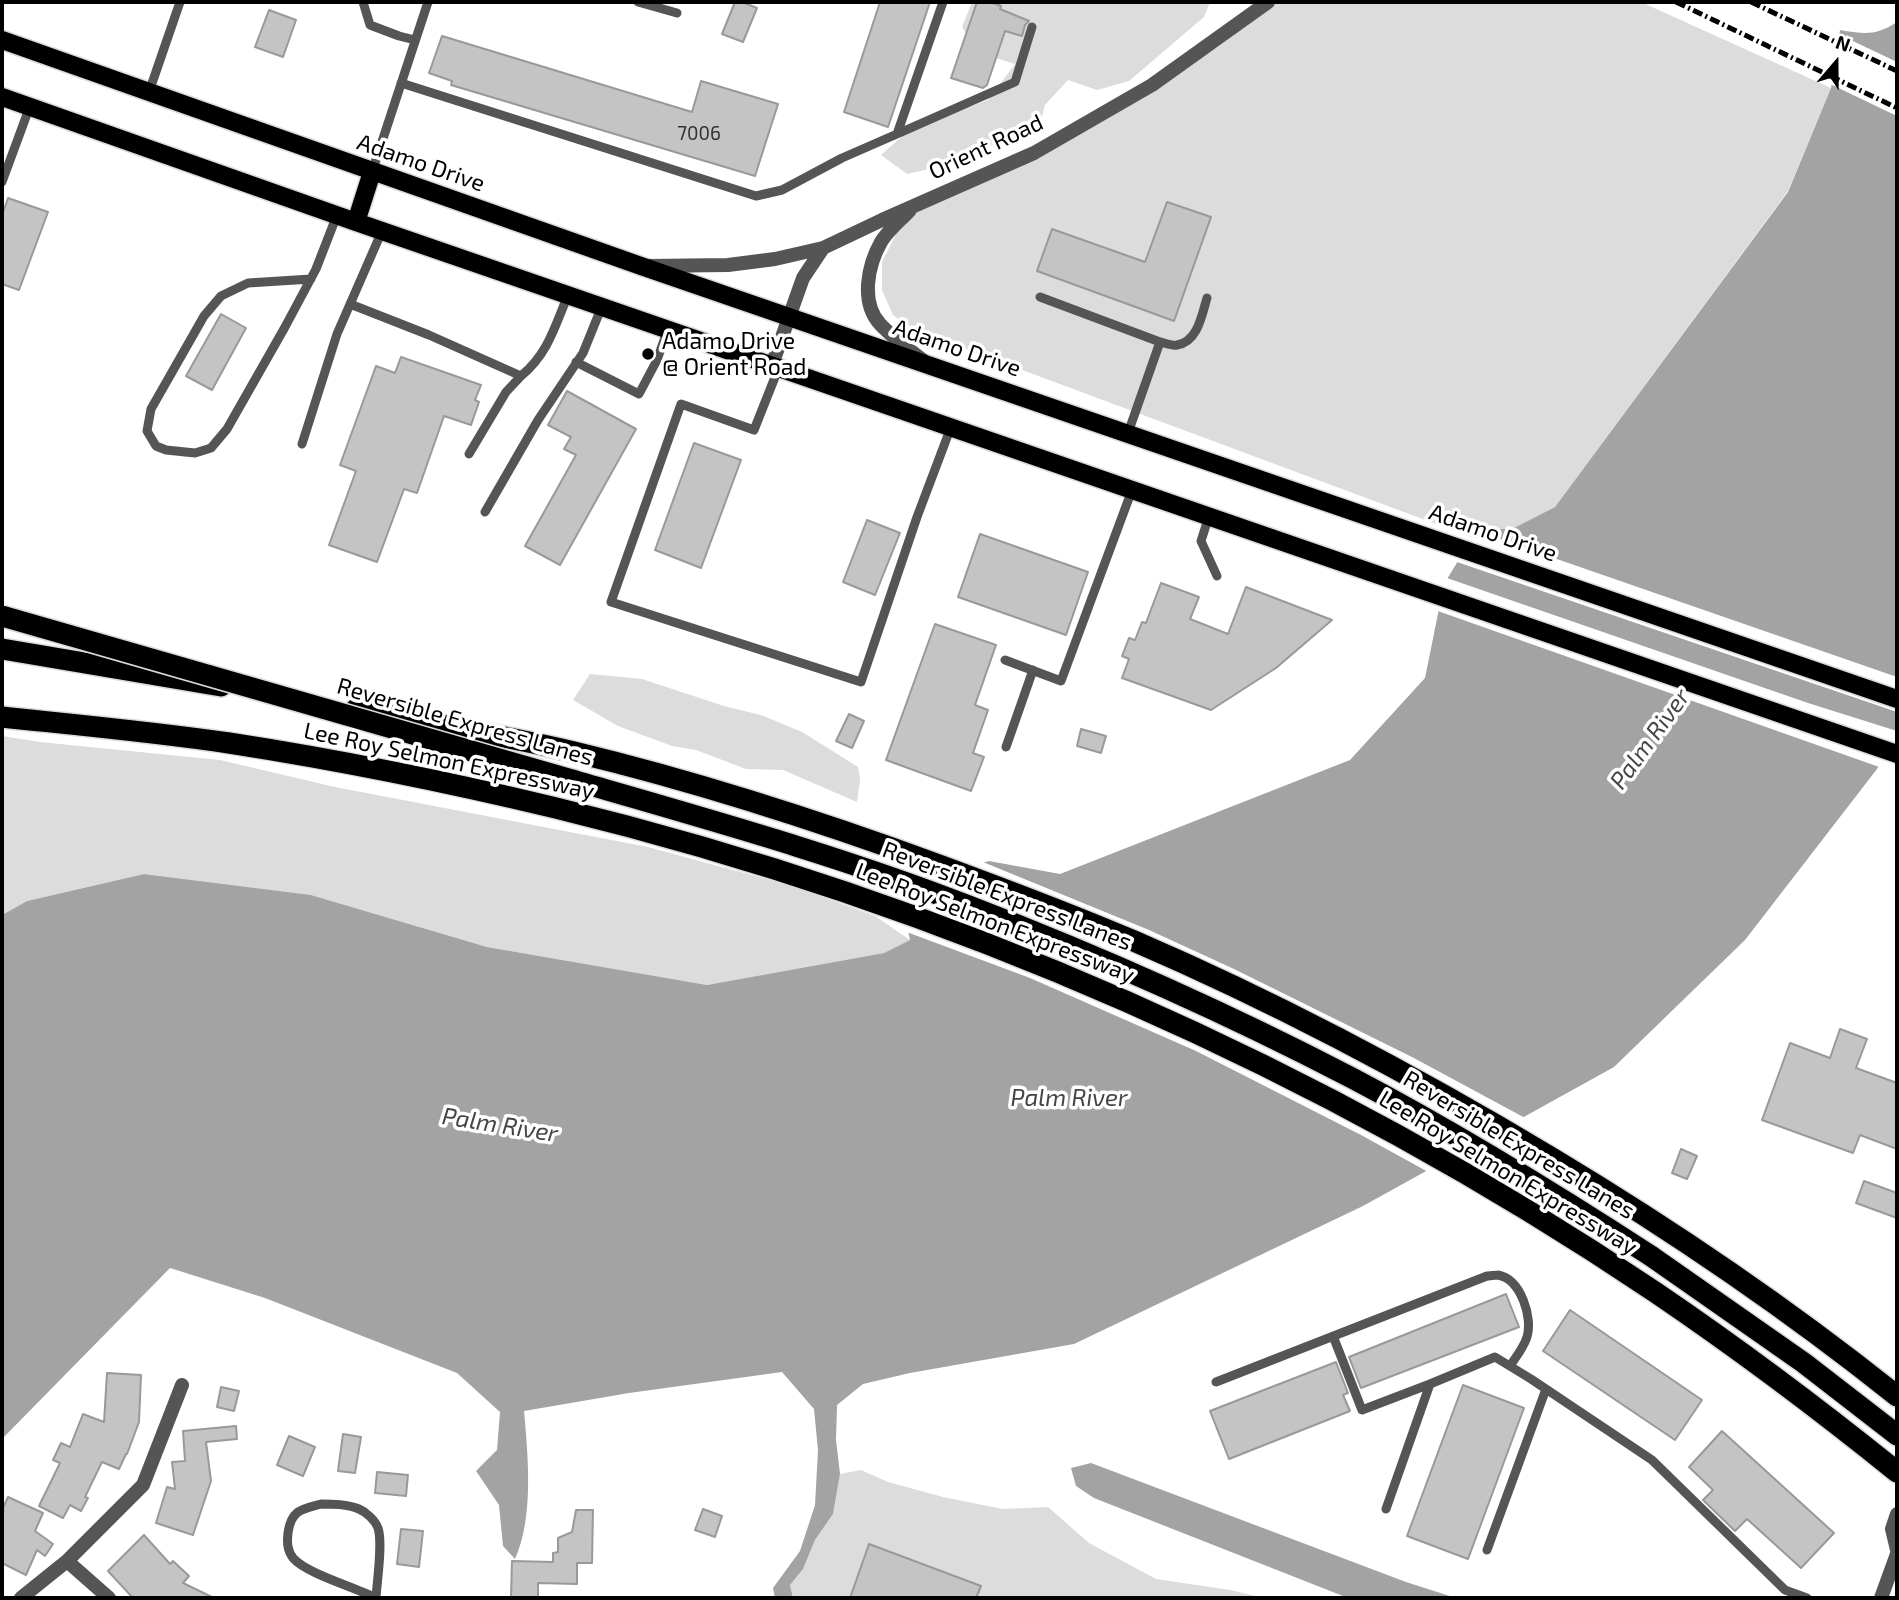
<!DOCTYPE html>
<html>
<head>
<meta charset="utf-8">
<style>
	body { margin:0 }
	#map { position:relative; width:1899px; height:1600px; overflow:hidden; background:#fff; font-family:"Exo 2",sans-serif }
	canvas { display:block }
	.frame { position:absolute; inset:0; border:4px solid #000; pointer-events:none }
	.north { position:absolute; left:1801px; top:28px; width:70px; height:70px; -webkit-text-stroke:5px #fff; paint-order:stroke; rotate:20deg; font-size:19px; font-weight:700; line-height:28px; text-align:center; color:#000 }
	.north::after { content:''; display:block; margin:auto; width:24px; height:32px; background:#000; clip-path:polygon(50% 0,100% 100%,50% 72%,0 100%) }
</style>
</head>
<body>
<div id="map">
<canvas width="1899" height="1600"></canvas>
<div class="frame"></div>
<div class="north">N</div>
</div>
<script>
const c = document.querySelector('canvas').getContext('2d');
c.lineJoin = 'round';
function paint(path, color) {
  c.fillStyle = color;
  c.fill(path, 'evenodd');
}
function strokePath(path, color, width, dash) {
  c.strokeStyle = color;
  c.lineWidth = width;
  c.lineCap = dash ? 'butt' : 'round';
  c.setLineDash(dash || []);
  c.stroke(path);
}
function drawText(font, color, halo, rows, align = 'center') {
  c.font = font + ' "Exo 2",sans-serif';
  c.lineWidth = 7;
  c.setLineDash([]);
  c.textBaseline = 'middle';
  c.strokeStyle = halo;
  c.fillStyle = color;
  for (const [text, x, y, turn = 0] of rows) {
    c.save();
    c.translate(x, y);
    c.rotate((+turn || 0) * Math.PI / 180);
    c.textAlign = isNaN(turn) ? turn : align;
    if (halo) c.strokeText(text, 0, 0);
    c.fillText(text, 0, 0);
    c.restore();
  }
}
paint(new Path2D(`
	M972,2h238l-6,15 -75,64 -32,9 -29,-10 -23,25 -5,19 -89,40 -44,10 -26,-19 28,-25 79,-30 27,-36 -38,-12 -15,-25z
	M1276,2h365l190,86 -43,103 -233,316 -43,22h-24l-17,8 -559,-208 -19,-14 -11,-25v-28l20,-40 20,-16 178,-87 118,-72z
	M590,674l52,5 82,27 37,9 41,17 56,35 2,12 -3,23 -74,-32 -37,-1 -50,-19 -24,-4 -54,-20 -45,-26z
	M2,736l38,6 180,18 115,27 313,60 144,39 83,30 35,24 -26,13 -177,32 -220,-38 -176,-52 -167,-21 -117,27 -25,14z
	M861,1470l27,12 55,15 60,12 45,-2 41,36 67,36 74,11 34,8h-471l-3,-13 13,-16 12,-29 18,-26 7,-40z`), '#dcdcdc');
paint(new Path2D(`
	M1897,22v713l-20,34 -132,171 -131,127 -251,139 -289,138 -164,29 -47,11 -26,21 -1,35 4,34 -7,40 -18,26 -12,29 -13,16 3,13h-18l-2,-10 27,-37 15,-46 3,-55 -4,-41 -32,-37 -153,21 -105,18c4,45 10,106 -9,148l-12,-13 -4,-41 -23,-34 21,-21 3,-38 -43,-39 -192,-75 -95,-30 -168,171v-524l25,-14 117,-27 167,21 176,52 220,38 177,-32 26,-13 -9,-42 41,-24 47,-13 71,13 290,-114 75,-82 19,-94 22,-36 21,-19h25l43,-22 233,-315 43,-104 9,-58c24,4 36,6 57,-8z
	M1091,1463l315,119 50,16h-108l-254,-100 -18,-12 -5,-18z`), '#a3a3a3');
paint(new Path2D(`
	M1836,33l61,29v54l-69,-33z
	M1479,532l418,145v35l-443,-151 9,-15z
	M1444,577l364,126 89,28v11l-15,26 -447,-158 5,-27z
	M978,860l171,70 85,39 178,88 115,62 -97,54 -69,-38 -165,-84 -166,-73 -126,-47 -6,-32 1,-4 41,-24z`), '#fff');
const building = new Path2D(`
	M735,2h7l15,6 -14,34 -21,-8z
	M880,2h50l-42,125 -44,-15z
	M977,2h13l11,4 -1,3 29,12 -4,4 -3,11 -17,-5 -18,54 -4,3 -32,-10z
	M269,10l27,10 -13,37 -28,-10z
	M442,36l250,76 9,-31 77,23 -23,72 -304,-91 1,-4 -23,-8z
	M8,198l40,14 -29,78 -17,-6v-69z
	M1167,202l44,15 -37,104 -137,-50 15,-42 93,33z
	M221,314l25,14 -34,62 -26,-14z
	M401,357l80,28 -6,15 4,2 -8,23 -27,-9 -27,77 -13,-4 -27,73 -48,-17 27,-74 -16,-6 36,-99 19,7z
	M567,391l69,38 -76,136 -35,-19 51,-91 -12,-6 7,-12 -23,-12z
	M694,443l47,17 -40,108 -46,-18z
	M867,520l33,13 -25,62 -32,-13z
	M980,534l108,38 -22,63 -108,-38z
	M1161,583l38,14 -9,22 38,15 18,-47 86,33 -56,48 -65,42 -89,-32 7,-19 -7,-3 7,-18 6,2 7,-18 4,1z
	M935,624l61,21 -21,60 13,5 -15,43 11,4 -13,34 -85,-31z
	M849,714l15,7 -12,27 -16,-7z
	M1081,729l25,7 -5,17 -24,-7z
	M1840,1029l27,10 -11,29 41,15v66l-37,-14 -7,18 -91,-33 28,-77 40,15z
	M1681,1149l16,7 -10,23 -15,-6z
	M1864,1181l33,12v25l-41,-15z
	M1506,1294l13,33 -158,61 -12,-31z
	M1570,1310l132,90 -27,40 -132,-89z
	M1336,1362l12,31 -5,2 7,16 -121,48 -19,-48z
	M107,1373l34,2 -2,47 -12,32h-1l-7,15 -17,-7 -17,35 3,1 -7,13 -11,-6 -7,13 -24,-12 21,-43 -7,-3 8,-17 9,4 13,-33 21,8z
	M1463,1385l61,23 -56,151 -61,-23z
	M221,1387l18,4 -5,20 -17,-4z
	M236,1426l1,13 -31,3 5,39 -18,54 -37,-12 11,-36 8,2 -3,-27 13,-1 -2,-30z
	M1722,1431l112,102 -33,35 -54,-49 -12,12 -32,-31 10,-10 -24,-23z
	M343,1434l18,3 -6,36 -17,-2z
	M289,1436l26,11 -12,29 -26,-11z
	M377,1472l31,3 -2,21 -31,-3z
	M8,1497l35,16 -8,18 18,13 -8,12 -8,-6 -11,25 -24,-12v-53z
	M703,1509l19,7 -7,21 -20,-7z
	M576,1510h17l-1,53h-15v21l-39,-1v15h-27l1,-37 41,1v-9l5,-1v-14l14,-6z
	M401,1529l22,2 -4,36 -22,-3z
	M144,1535l26,29 3,-3 16,15 -6,7 31,15h-81l-25,-27z
	M869,1544l112,42 -5,12h-126z`);
paint(building, '#c4c4c4');
strokePath(building, '#999', 2);
const primary = new Path2D(`
	M2,40l639,226 1256,433
	M2,97l354,125 1541,532
	M356,222l16,-50`);
const motorway = new Path2D(`
	M2,649l219,37
	M356,709c73,14 146,26 218,43 125,30 248,70 368,114 65,24 129,48 192,75 144,62 283,136 418,217 120,72 236,151 345,238
	M2,717c76,8 152,15 227,26 110,17 219,39 327,65 390,95 766,260 1099,484 84,57 164,117 242,180
	M1651,1256l153,107 93,72`);
strokePath(primary, '#dbdbdb', 21);
strokePath(motorway, '#dbdbdb', 24);
strokePath(new Path2D(`
	M363,2l7,23 29,11 16,4
	M638,2l39,11
	M401,83l355,113 26,-6 60,-32 55,-24 46,-132
	M149,92l31,-90
	M897,134l118,-52 17,-55
	M372,172l56,-170
	M2,182l28,-76
	M311,279l-63,4 -27,13 -17,20 -53,93 -4,22 9,15 10,4 29,3 16,-5 16,-19 58,-102 31,-58 21,-54
	M1040,297l120,45 -32,91
	M350,304l79,31 92,41 -15,16 -37,62
	M1160,342c5,1 12,4 17,3 21,-3 25,-31 30,-47
	M576,362l63,32 18,-34 11,-31
	M779,367l-25,63 -73,-26 -70,198 250,80 56,-165 34,-90
	M521,376c27,-22 34,-50 47,-81
	M302,444l35,-110 45,-103
	M485,512l53,-92 45,-67 19,-47
	M1209,516l-8,25 16,35
	M1005,660l56,21 71,-191
	M1006,747l27,-77
	M1333,1336l29,74 68,-26
	M1216,1382l271,-106c1,0 10,-1 11,-1 23,4 35,43 29,62 -3,10 -11,20 -17,29
	M321,1504c12,0 26,0 38,5 7,3 16,11 19,19 5,15 -1,53 -2,70 -21,-11 -69,-24 -83,-40 -6,-8 -6,-16 -5,-25 3,-23 14,-24 33,-29z
	M1386,1509l44,-125 65,-27 36,22 121,81 133,130 22,8
	M1487,1550l59,-161`), '#555', 9);
strokePath(new Path2D(`
	M67,1561l42,37
	M21,1598l46,-37 76,-76 39,-100`), '#555', 14);
strokePath(new Path2D(`
	M910,210c-9,10 -22,20 -29,32 -13,23 -21,60 -1,82 13,14 30,26 45,38
	M648,266l80,-1 47,-6 48,-11
	M772,365l31,-87 20,-30 59,-28 152,-67 118,-68 116,-83
	M1897,1514l-5,15 5,21
	M1881,1598l16,-44`), '#555', 14);
strokePath(primary, '#000', 18);
strokePath(motorway, '#000', 21);
strokePath(new Path2D(`
	M1676,2l221,106
	M1751,2l146,69`), '#000', 5, [10, 3.5, 2, 3.5]);
const motorwayBridge = new Path2D(`
	M2,616c189,54 378,108 567,163 134,39 269,76 400,127 130,50 258,107 383,172 103,54 202,115 299,178`);
strokePath(motorwayBridge, '#dbdbdb', 24, []);
strokePath(motorwayBridge, '#000', 21);
for (const [x, y, r, color] of [
	[648,354,7,"#000"]
]) {
  const dot = new Path2D();
  dot.arc(x, y, r, 0, 2 * Math.PI);
  c.fillStyle = color;
  c.fill(dot);
  strokePath(dot, '#fff', 2.5);
}
drawText('19px', '#313131', null, [
	["7006",699,134]
]);
drawText('23px', '#000', '#fff', [
	["Orient Road",986,147,-25],
	["Adamo Drive",421,163,19],
	["Adamo Drive",957,348,19],
	["Adamo Drive",1493,533,19],
	["Reversible Express Lanes",465,722,16],
	["Lee Roy Selmon Expressway",449,761,12],
	["Reversible Express Lanes",1007,896,21],
	["Lee Roy Selmon Expressway",995,923,21],
	["Reversible Express Lanes",1519,1145,31],
	["Lee Roy Selmon Expressway",1508,1173,31]
]);
drawText('23px', '#000', '#fff', [
	["Adamo Drive",662,341],
	["@ Orient Road",662,367]
], 'left');
drawText('italic 24px', '#444', '#fff', [
	["Palm River",1650,739,-54],
	["Palm River",1069,1098],
	["Palm River",500,1125,9]
]);
</script>
</body>
</html>
